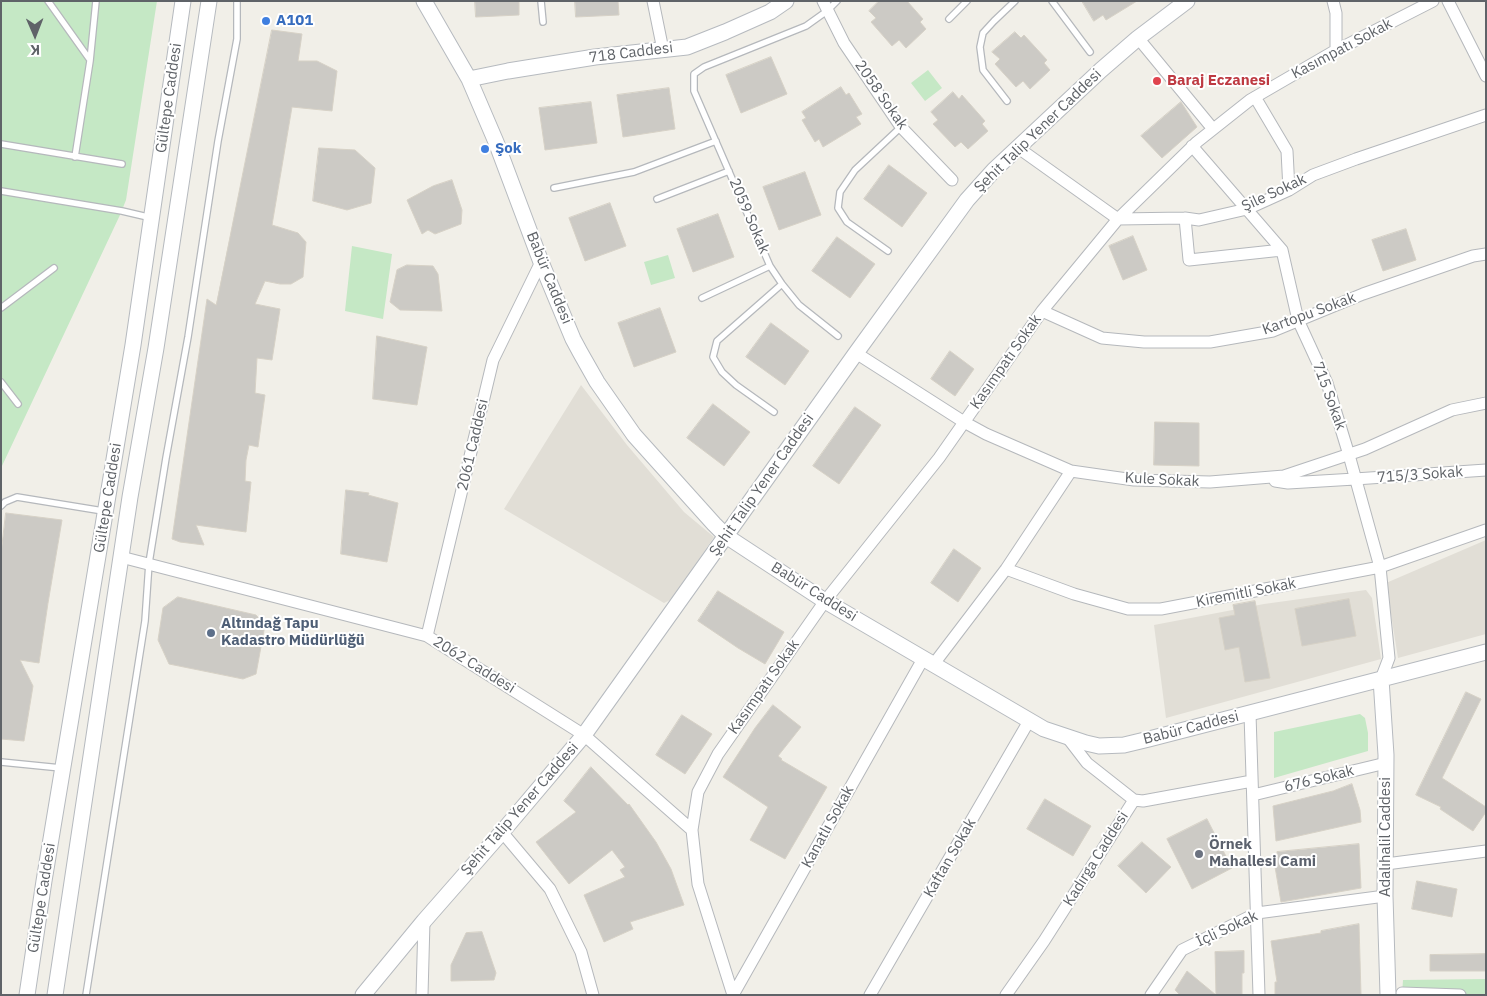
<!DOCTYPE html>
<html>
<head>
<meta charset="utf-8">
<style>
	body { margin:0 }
	#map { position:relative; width:1487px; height:996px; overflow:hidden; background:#f1efe8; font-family:"IBM Plex Sans",sans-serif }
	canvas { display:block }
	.frame { position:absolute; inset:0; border:2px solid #5f6368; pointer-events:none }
	.north { position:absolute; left:10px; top:10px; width:50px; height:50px; -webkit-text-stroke:4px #fff; paint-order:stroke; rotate:179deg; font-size:14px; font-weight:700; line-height:20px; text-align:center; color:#5f6368 }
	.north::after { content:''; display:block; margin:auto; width:18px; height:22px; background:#5f6368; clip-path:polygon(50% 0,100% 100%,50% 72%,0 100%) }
</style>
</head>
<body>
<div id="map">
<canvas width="1487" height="996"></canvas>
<div class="frame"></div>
<div class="north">K</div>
</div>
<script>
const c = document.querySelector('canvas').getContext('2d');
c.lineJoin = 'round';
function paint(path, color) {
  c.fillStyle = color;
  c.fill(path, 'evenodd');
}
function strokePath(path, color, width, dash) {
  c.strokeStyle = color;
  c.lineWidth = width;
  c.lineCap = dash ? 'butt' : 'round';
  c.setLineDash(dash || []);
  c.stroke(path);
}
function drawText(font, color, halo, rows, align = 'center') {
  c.font = font + ' "IBM Plex Sans",sans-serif';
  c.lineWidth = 4;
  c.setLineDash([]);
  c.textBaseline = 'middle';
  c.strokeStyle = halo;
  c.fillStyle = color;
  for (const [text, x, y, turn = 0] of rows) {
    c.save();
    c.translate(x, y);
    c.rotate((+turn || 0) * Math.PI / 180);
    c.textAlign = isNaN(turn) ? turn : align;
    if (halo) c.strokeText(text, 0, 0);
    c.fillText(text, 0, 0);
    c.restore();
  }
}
paint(new Path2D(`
	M581,385l46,60 57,67 30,25 -42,62 -8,4 -160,-94z
	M1486,540v94l-88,24 -12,-75z
	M1366,590l6,8 9,61 -215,59 -12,-93 110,-21z`), '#e1ded6');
paint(new Path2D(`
	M1,1h156l-31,199 -6,15 -119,253z
	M928,70l14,18 -17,13 -14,-18z
	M352,246l40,8 -9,65 -38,-8z
	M668,255l7,23 -24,7 -7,-23z
	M1360,714l5,4 3,15v18l-94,27v-46z
	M1486,979v16h-84l1,-15z`), '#c5e8c5');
const building = new Path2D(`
	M475,1h44v14l-43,2z
	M575,1h43l1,14 -43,2z
	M879,1h28l16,18 -3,3 6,7 -20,19 -7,-8 -7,6 -21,-24 5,-4 -7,-7z
	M1082,1h55l-31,19 -3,-5 -9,6z
	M272,30l30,4 -4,27h19l20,10 -5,40 -40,-4 -20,118 26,8 8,9 -3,35 -12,7h-11l-15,-3 -10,23 25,5 -8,51 -15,-2 -2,35 10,2 -7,52 -9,-2 -3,15 -1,21 6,1 -5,50 -50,-7 8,20 -24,-3 -8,-3 35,-240 9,6z
	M1015,32l6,6 3,-3 23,25 -3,3 6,7 -20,19 -7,-8 -7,6 -21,-23 5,-5 -8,-7z
	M771,57l16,37 -46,19 -15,-38z
	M841,87l5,8 3,-2 13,21 -6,3 5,7 -38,23 -4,-8 -4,3 -13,-22 4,-2 -4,-6z
	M669,88l6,41 -52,8 -6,-42z
	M953,92l6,7 3,-4 23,26 -3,3 6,7 -20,18 -7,-7 -6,5 -22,-23 5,-4 -7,-8z
	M591,102l6,41 -52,7 -6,-42z
	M1181,102l16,25 -35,31 -21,-22z
	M319,148l36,2 20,18 -4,35 -24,7 -34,-9z
	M889,165l38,28 -25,34 -38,-28z
	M805,172l16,43 -42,15 -16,-43z
	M452,180l10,30 -1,14 -26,10 -7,-4 -6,4 -15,-34 26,-14z
	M610,203l16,43 -41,15 -16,-43z
	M718,214l16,43 -41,15 -16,-43z
	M1406,229l10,31 -33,11 -11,-31z
	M1133,236l14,34 -24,10 -14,-34z
	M837,237l38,27 -25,34 -38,-27z
	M407,265l26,1 5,8 4,37 -42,-1 -10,-8 7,-32z
	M660,308l16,44 -42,15 -16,-44z
	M771,323l38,28 -24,34 -39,-28z
	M377,336l50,11 -10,58 -44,-6z
	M950,351l24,18 -19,27 -24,-17z
	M713,404l37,28 -26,34 -37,-28z
	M855,407l26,18 -42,59 -26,-18z
	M1155,422l44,1v43l-45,-1z
	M346,490l23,3 -1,2 30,8 -11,59 -46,-8z
	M6,513l56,7 -14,83 -9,60 -19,-3 13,26 -9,55 -23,-2v-185z
	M954,549l27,19 -23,34 -27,-19z
	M718,591l66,41 -19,32 -27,-16 -40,-27z
	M178,597l78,18 9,10 -9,49 -13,5 -74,-15 -11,-24 5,-32z
	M1349,599l7,37 -54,10 -7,-37z
	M1255,601l15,77 -25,4 -6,-35 -14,3 -6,-32 16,-3 -2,-10z
	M1466,692l15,7 -39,79 44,29v5l-13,19 -33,-22 1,-2 -25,-12z
	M773,705l28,22 -23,29 4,3 -1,1 46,27 -42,72 -35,-19 18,-33 -45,-30 32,-49z
	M682,715l30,19 -27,40 -29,-19z
	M591,767l37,38 1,-1 27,38 15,27 13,36 -54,17 3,7 -29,13 -20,-47 41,-18 -5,-7 5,-3 -13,-17 -43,34 -33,-42 40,-30 -12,-11z
	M1352,784l8,26 1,12 -85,19 -3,-35 60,-15z
	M1045,799l46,27 -18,30 -46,-27z
	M1207,819l25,49 -40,21 -25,-50z
	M1142,842l29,25 -25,26 -28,-27z
	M1359,844l2,44 -80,14 -7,-41 4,-1 -1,-8z
	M1417,881l40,8 -5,28 -40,-8z
	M1359,924l2,71h-86v-13h2l-6,-41 50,-8v-2z
	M482,932l14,41 -2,7 -43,1v-16l15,-32z
	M1244,951v22h-2v22h-62l-5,-5 12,-19 29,24 -1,-43z
	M1486,954v17h-56v-16z`);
paint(building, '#cccac5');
strokePath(building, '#d6d1c6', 1);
const lane = new Path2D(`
	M48,1l42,59
	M541,1l2,21
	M837,1l-10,10 -21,15 -102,41 -10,7v17l76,175 12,18 17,21 39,31
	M1052,1l38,51
	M949,19l18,-18
	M1007,101l-24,-31 -3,-23 3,-14 11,-12 21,-20
	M1,144l121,20
	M75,157l15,-96 6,-60
	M554,188l80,-16 82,-31
	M1,191l121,20 30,7
	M657,199l72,-28
	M888,251l-41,-29 -9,-14 2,-16 15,-22 46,-43
	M702,298l68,-32
	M1,308l53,-40
	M1,382l17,22
	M774,412l-38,-27 -14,-13 -9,-15 4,-16 65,-57
	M1,506l4,-4 12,-5 86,14
	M1,762l60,6
	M86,995l59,-374 4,-58 17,-105 22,-121 30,-196 19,-102v-38`);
const street = new Path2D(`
	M653,1l10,49
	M823,1l21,42 57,84 51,53
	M1333,1l3,12v37
	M1448,1l38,75
	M1138,38l75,91
	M1255,97l32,54 2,39
	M1192,146l90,104 16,70 29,63 22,72 31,112 9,91 -8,21
	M1017,147l101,72 67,-1 14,2 48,-11 42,-19 24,-15 43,-16 130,-44
	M1185,218l4,42 93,-10
	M1042,311l60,27 42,4h66l63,-11 90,-37 110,-38 13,-2
	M856,353l108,69 22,12 85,37 63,9 76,2 74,-6 81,-27 87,-39 34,-7
	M1275,481l13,2 67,-4 131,-9
	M121,557l306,79 157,99 108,95
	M1006,569l68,25 54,15h33l219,-42 106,-37
	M427,636l66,-276 48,-98
	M933,665l73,-96 65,-98
	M1250,714l9,281
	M1067,737l20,26 47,37
	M1253,795l133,-32
	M1134,800l9,1 109,-20
	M502,832l48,57 31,63 12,43
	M1386,864l100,-13
	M1402,993l58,2
	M422,995l2,-74
	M733,995l-35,-111 -6,-54 6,-38 20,-38 107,-153 114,-143 103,-147 76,-92 79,-77 53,-42 81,-47 102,-52
	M733,995l190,-336
	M870,995l159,-274
	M1006,995l38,-54 90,-141
	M1151,995l31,-45 75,-37 128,-17`);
const secondary = new Path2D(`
	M424,1l45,78 27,63 45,120 32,77 7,13 17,30 37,53 80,89 12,12 99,65 219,128 42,14 13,3 25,-1 25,-6 337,-87
	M469,79l39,-8 87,-14 92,-10 38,-15 45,-20 16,-11
	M1381,679l5,76 -1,141 3,99
	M27,995l17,-114 89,-536 50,-344
	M55,995l75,-498 26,-149 53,-347
	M363,995l61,-74 78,-89 82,-97 272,-382 111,-153 27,-30 107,-100 37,-32 49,-37`);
strokePath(lane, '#b5b8bc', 8);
strokePath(street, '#b5b8bc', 13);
strokePath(secondary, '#b6babf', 17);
strokePath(lane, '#fff', 5.5);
strokePath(street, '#fff', 11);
strokePath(secondary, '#fff', 15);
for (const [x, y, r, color] of [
	[266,21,5,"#3f7fe0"],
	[1157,81,5,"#e0444e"],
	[485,149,5,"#3f7fe0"],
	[211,633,5,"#5c6f8a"],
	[1199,854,5,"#6b7280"]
]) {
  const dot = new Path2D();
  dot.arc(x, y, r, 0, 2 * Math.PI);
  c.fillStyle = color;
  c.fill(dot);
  strokePath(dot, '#fff', 2);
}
drawText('bold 15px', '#366cbe', '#fff', [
	["A101",276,21],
	["Şok",495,149]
], 'left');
drawText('15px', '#5f6368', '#fff', [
	["Kasımpatı Sokak",1342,49,-28],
	["718 Caddesi",631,53,-7],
	["2058 Sokak",881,95,55],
	["Gültepe Caddesi",169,98,-82],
	["Şehit Talip Yener Caddesi",1038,131,-44],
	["Şile Sokak",1274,193,-25],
	["2059 Sokak",749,216,67],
	["Babür Caddesi",549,278,68],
	["Kartopu Sokak",1309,314,-20],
	["Kasımpatı Sokak",1006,362,-55],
	["715 Sokak",1329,396,70],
	["2061 Caddesi",473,445,-77],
	["715/3 Sokak",1420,475,-4],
	["Kule Sokak",1162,480,3],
	["Şehit Talip Yener Caddesi",762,485,-55],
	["Gültepe Caddesi",108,498,-81],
	["Babür Caddesi",814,592,32],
	["Kiremitli Sokak",1246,593,-11],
	["2062 Caddesi",474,665,32],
	["Kasımpatı Sokak",764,687,-55],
	["Babür Caddesi",1191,728,-14],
	["676 Sokak",1319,779,-14],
	["Şehit Talip Yener Caddesi",520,809,-49],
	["Kanatlı Sokak",828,827,-61],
	["Adalıhalil Caddesi",1386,837,-90],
	["Kaftan Sokak",950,858,-60],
	["Kadırga Caddesi",1096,859,-58],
	["Gültepe Caddesi",42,898,-81],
	["İçli Sokak",1227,929,-25]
]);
drawText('bold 15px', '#be3a42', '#fff', [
	["Baraj Eczanesi",1167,81]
], 'left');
drawText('bold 15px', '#4e5e75', '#fff', [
	["Altındağ Tapu",221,624],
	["Kadastro Müdürlüğü",221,641]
], 'left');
drawText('bold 15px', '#5b616d', '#fff', [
	["Örnek",1209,845],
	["Mahallesi Cami",1209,862]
], 'left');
</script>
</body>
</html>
